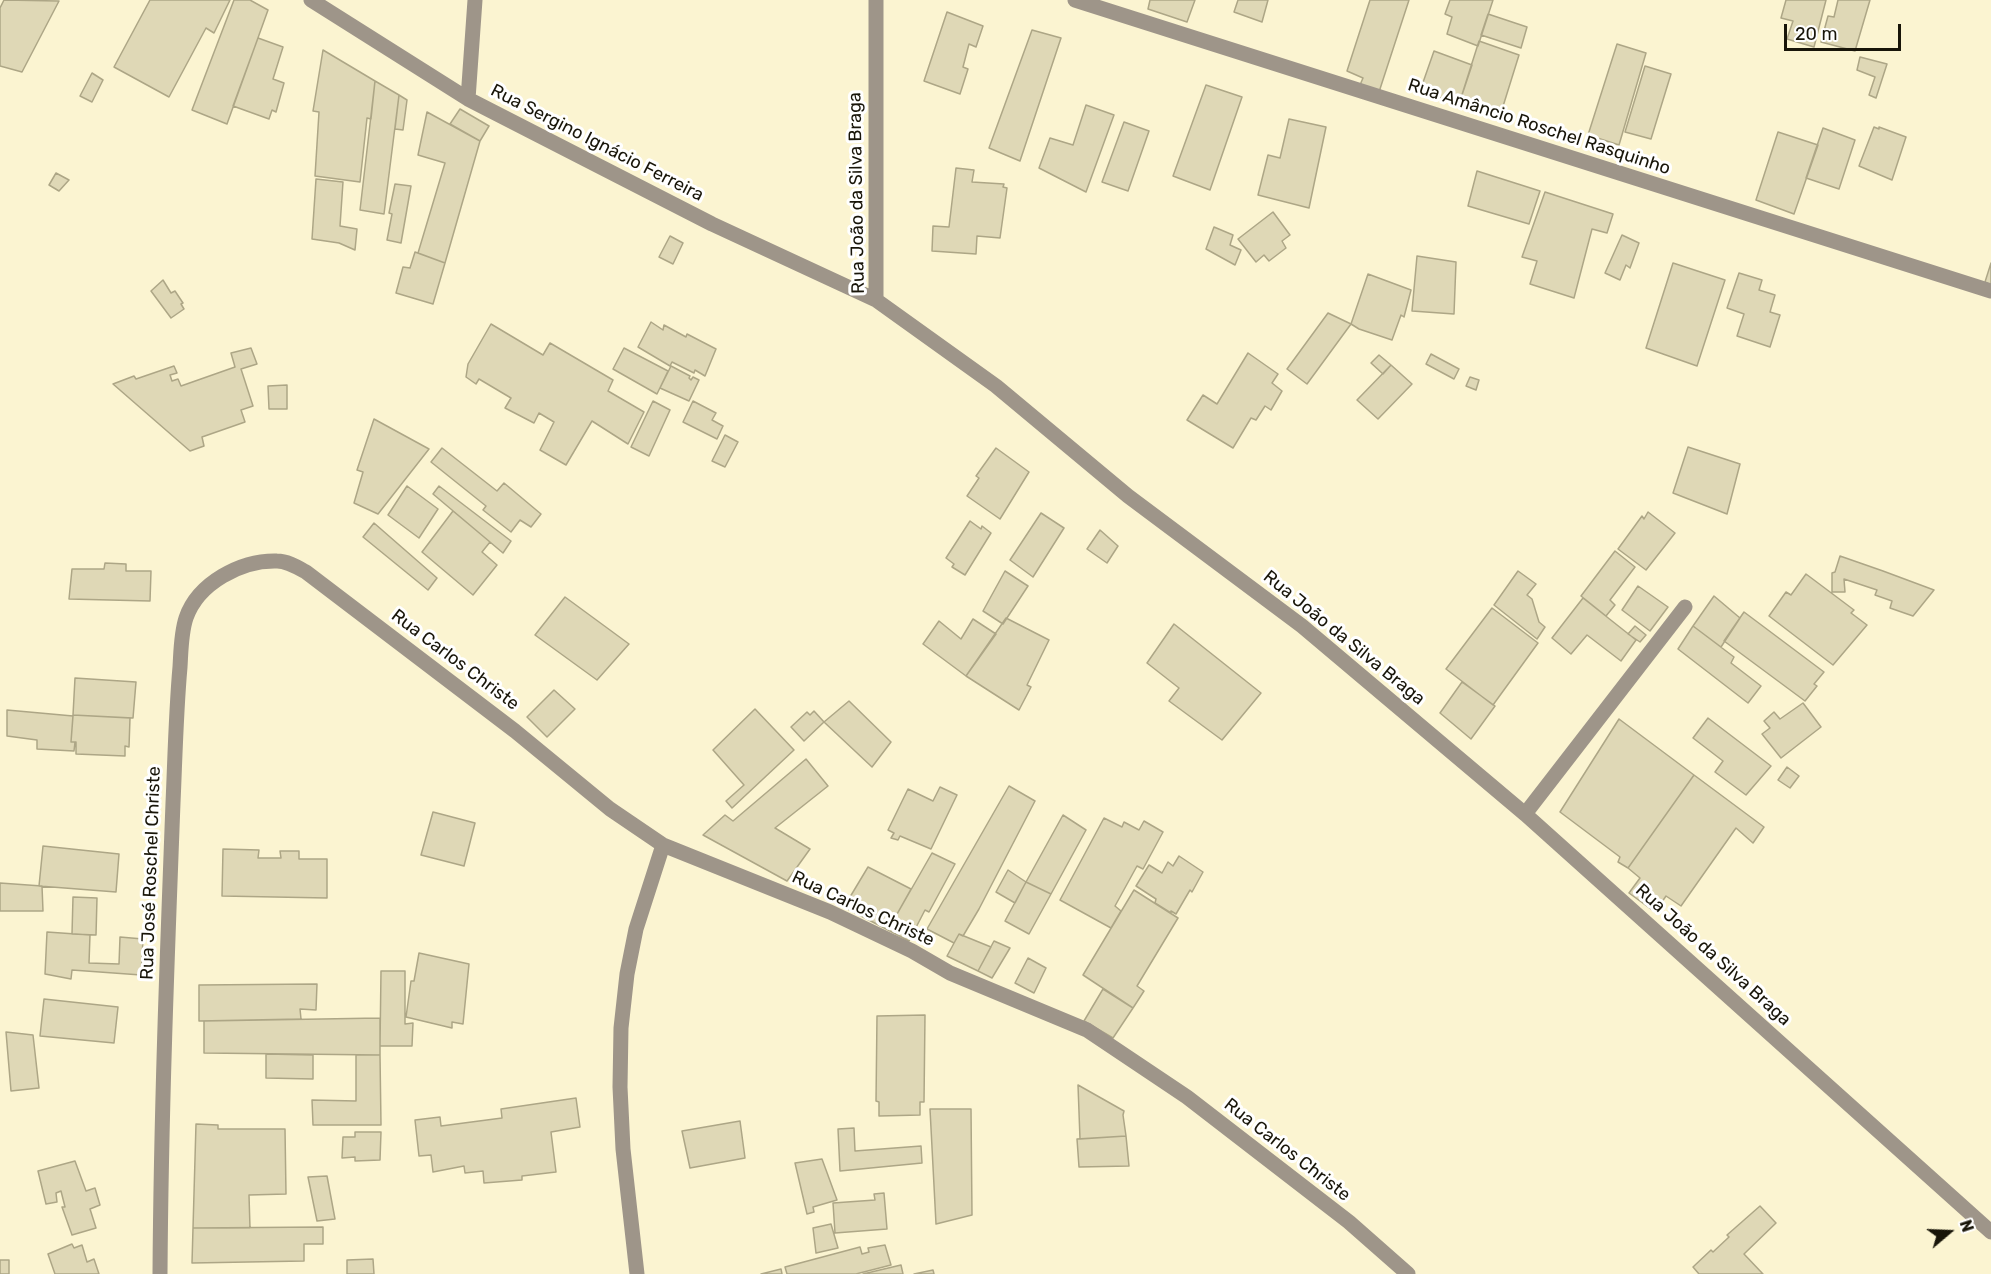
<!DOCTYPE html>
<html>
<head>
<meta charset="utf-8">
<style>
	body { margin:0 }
	#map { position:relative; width:1991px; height:1274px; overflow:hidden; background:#fbf4d1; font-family:Rubik,sans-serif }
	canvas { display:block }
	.north { position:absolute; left:1919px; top:1202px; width:60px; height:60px; -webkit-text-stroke:4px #fff; paint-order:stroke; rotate:71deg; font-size:16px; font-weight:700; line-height:24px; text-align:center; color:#181509 }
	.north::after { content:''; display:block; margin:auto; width:21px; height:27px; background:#181509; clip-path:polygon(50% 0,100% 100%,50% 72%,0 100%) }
	.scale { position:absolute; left:1784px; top:24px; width:117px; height:27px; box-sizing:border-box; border:3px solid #181509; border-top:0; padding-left:8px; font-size:18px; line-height:21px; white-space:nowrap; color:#181509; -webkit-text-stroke:4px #fff; paint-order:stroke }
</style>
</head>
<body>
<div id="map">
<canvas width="1991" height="1274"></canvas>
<div class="north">N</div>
<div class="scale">20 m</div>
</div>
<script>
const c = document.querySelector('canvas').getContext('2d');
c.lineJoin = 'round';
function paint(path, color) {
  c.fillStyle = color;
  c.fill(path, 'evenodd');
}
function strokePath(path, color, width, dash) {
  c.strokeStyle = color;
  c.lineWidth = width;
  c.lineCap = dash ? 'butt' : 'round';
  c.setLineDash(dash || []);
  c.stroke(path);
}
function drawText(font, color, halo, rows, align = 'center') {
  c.font = font + ' Rubik,sans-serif';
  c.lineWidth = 6;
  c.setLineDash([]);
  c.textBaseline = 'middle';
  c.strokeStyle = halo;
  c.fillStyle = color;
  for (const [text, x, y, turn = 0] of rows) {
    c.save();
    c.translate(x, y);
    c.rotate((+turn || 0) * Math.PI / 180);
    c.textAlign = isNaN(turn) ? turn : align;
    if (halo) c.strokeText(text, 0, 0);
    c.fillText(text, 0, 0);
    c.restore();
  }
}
const building = new Path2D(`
	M4,0l55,1 -37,71 -22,-6v-58z
	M150,0h80l-16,33 -8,-5 -37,69 -55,-30z
	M234,0h16l18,10 -41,114 -35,-14z
	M1150,0h45l-8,22 -39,-13z
	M1238,0h30l-6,22 -28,-10z
	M1370,0h39l-30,92 -19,-7 3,-7 -16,-7z
	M1450,0h43l-15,46 -31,-12 5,-17 -7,-3z
	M1786,0h40l-12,47 -27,-8 6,-18 -12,-3z
	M1838,0h32l-15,51 -34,-9 7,-26 6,1z
	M947,12l36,14 -7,21 -7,-3 -6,23 5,2 -8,25 -36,-13z
	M1488,14l39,13 -6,21 -40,-13z
	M1032,30l29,8 -41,123 -31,-13z
	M258,38l25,9 -10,32 11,4 -8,29 -4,-2 -3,9 -36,-13z
	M1479,41l40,14 -19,61 -41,-12z
	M1617,44l29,9 -27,92 -31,-10z
	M323,50l52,31 -4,38 -4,-1 -7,64 -45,-6 4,-64 -6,-1z
	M1434,51l38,14 -13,39 -39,-13z
	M1860,57l27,7 -11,34 -7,-3 6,-18 -18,-7z
	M1645,66l26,8 -20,65 -26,-7z
	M92,73l11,7 -11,22 -12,-6z
	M375,81l24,14 -15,119 -24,-4z
	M1206,85l36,12 -32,93 -37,-14z
	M399,95l8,5 -4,30 -8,-1z
	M1086,105l28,10 -28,77 -47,-24 11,-30 23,7z
	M460,109l29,17 -9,15 -30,-17z
	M427,112l53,29 -35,122 -27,-10 27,-90 -27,-8z
	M1289,119l37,8 -17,81 -51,-13 10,-40 12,3z
	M1124,122l25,9 -21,60 -26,-9z
	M1874,127l5,2v-2l27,10 -14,43 -33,-14z
	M1823,128l32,12 -16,49 -33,-11z
	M1778,132l40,13 -24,69 -38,-14z
	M956,168l18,2 -2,12 32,2 -1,3 4,1 -7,50 -23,-2 -1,18 -44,-3 1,-25 16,1z
	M1477,171l63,20 -11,33 -61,-18z
	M56,173l13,7 -10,11 -10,-6z
	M316,179l27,3 -3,44 17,3 -2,21 -16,-7 -27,-4z
	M395,184l16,2 -10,57 -14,-3 5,-26 -3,-1z
	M1545,192l68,22 -6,19 -15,-4 -18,69 -44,-14 7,-23 -15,-4z
	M1273,212l17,23 -8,6 4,7 -17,13 -5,-6 -8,7 -18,-23z
	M1214,227l19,8 -3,10 11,5 -6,15 -29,-16z
	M1622,235l17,8 -9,25 -4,-3 -6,15 -15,-7z
	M670,236l13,7 -10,21 -14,-7z
	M415,252l30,11 -12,41 -37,-11 7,-26 7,1z
	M1417,256l39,6 -2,52 -42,-3z
	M1673,263l52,17 -28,86 -51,-18z
	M1991,263v22l-6,-3z
	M1739,273l23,7 -3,10 16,5 -5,17 10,3 -10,32 -33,-11 7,-22 -17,-6z
	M1368,274l43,16 -7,27 -3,-2 -9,25 -33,-11 -8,-5z
	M163,280l8,13 4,-2 8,12 -2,1 3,5 -13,9 -20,-27z
	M1328,313l23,11 -44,60 -20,-15z
	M651,322l12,8 1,-5 22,12 1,-3 29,15 -11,27 -10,-6 -1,3 -22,-11 -2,4 -32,-19z
	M491,324l52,31 7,-12 63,37 -5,11 36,21 -16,32 -36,-23 -26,44 -26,-15 14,-28 -15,-9 -5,10 -29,-15 6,-10 -32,-19 -3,5 -10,-7 2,-13z
	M251,348l6,16 -16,5 12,37 -12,4 4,12 -43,15 2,9 -14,5 -77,-67 21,-8 2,3 38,-13 3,7 -7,2 2,6 6,-2 3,7 54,-19 -4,-14z
	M624,348l44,23 -11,23 -44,-25z
	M1248,353l30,21 -6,9 10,8 -11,19 -6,-4 -9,14 -5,-2 -18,30 -46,-28 16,-25 14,9z
	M1431,354l28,15 -5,10 -28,-15z
	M1379,355l12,10 -8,9 -12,-11z
	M1391,365l21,19 -34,35 -21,-19z
	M671,366l19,10 -1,2 2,2 2,-3 6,3 -10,21 -29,-13z
	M1470,377l9,3 -3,10 -10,-4z
	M287,385v24h-18l-1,-23z
	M653,401l17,9 -21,46 -18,-9z
	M693,401l23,12 -4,7 11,6 -6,13 -34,-17z
	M374,419l55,30 -51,65 -24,-11 9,-31 -6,-2z
	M725,435l13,7 -13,25 -13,-6z
	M1688,447l52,17 -13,50 -54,-21z
	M442,448l55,43 7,-8 37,31 -10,13 -11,-7 -9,12 -28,-22 3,-4 -55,-44z
	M996,448l33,24 -29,47 -33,-23 12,-18 -3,-2z
	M407,486l31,23 -19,29 -31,-23z
	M439,486l72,55 -8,12 -70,-59z
	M453,511l37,31 -8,10 15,13 -24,30 -51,-43z
	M1648,512l27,21 -29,37 -28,-21 24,-33 2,3z
	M1041,513l23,15 -31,49 -23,-17z
	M970,521l11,8 1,-3 9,7 -26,42 -13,-8 2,-3 -8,-6z
	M374,523l63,55 -9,12 -65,-53z
	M1100,530l18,16 -11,17 -20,-14z
	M1615,551l20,16 -25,33 5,5 -9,11 -25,-20z
	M1840,556l43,15 51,19 -21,26 -23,-8 2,-7 -17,-6 2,-5 -33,-11 1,13h-13v-19l3,-1z
	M105,563l21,1v7h25l-1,30 -81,-2 3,-30h32z
	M1005,571l23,15 -25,38 -20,-13z
	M1518,571l18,13 -9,11 5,4 7,23 6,5 -8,12 -43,-34z
	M1806,574l48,36 -3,3 16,12 -34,40 -64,-49 17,-24 5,3z
	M1638,586l30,21 -18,24 -28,-21z
	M1714,596l26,22 -19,29 -28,-21z
	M565,597l64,47 -32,36 -62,-45z
	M1583,598l53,42 -15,21 -34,-26 -16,19 -19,-16z
	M1492,608l46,35 -45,62 -47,-36z
	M1744,612l80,60 -10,12 3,2 -12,15 -81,-60z
	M1006,618l43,22 -22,45 4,2 -12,23 -53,-34z
	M973,619l23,15 -30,42 -43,-32 16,-23 22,18z
	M1174,624l87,69 -39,47 -53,-39 10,-13 -32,-25z
	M1635,626l11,9 -6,7 -12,-8z
	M1693,626l41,31 -3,6 30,23 -13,17 -70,-54z
	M75,678l61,4 -3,36 -60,-3z
	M1462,682l33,24 -24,33 -31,-26z
	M554,690l21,19 -28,28 -20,-20z
	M849,701l42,41 -19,25 -48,-45z
	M1803,703l18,24 -40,31 -19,-24 8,-6 -6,-7 10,-9 6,7z
	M755,709l39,41 -62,58 -6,-7 18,-16 -31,-35z
	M7,710l66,6 -2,26h4l-1,9 -37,-2v-9l-30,-4z
	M814,711l10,11 -20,19 -13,-14 16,-15 3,3z
	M73,715l57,3 -1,29 -4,-1v10l-49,-2v-12h-5z
	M1708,718l63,48 -25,29 -31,-23 8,-11 -30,-23z
	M1619,719l75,56 -66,93 -10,-6 2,-5 -60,-45z
	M806,759l22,27 -53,42 35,21 -23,32 -84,-46 22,-20 8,6z
	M1787,767l12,9 -9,12 -12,-8z
	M1694,775l70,52 -11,16 -17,-15 -55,78 -15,-10 -11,16 -26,-19 11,-15 -12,-10z
	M1009,786l26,15 -56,108 -16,27 -4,-2 -5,9 -27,-14z
	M940,787l17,8 -26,54 -31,-13 -2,4 -7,-2 3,-5 -6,-3 20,-41 25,12z
	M433,812l42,11 -11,43 -43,-11z
	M1063,815l23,15 -35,64 -25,-12z
	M1104,818l18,9 2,-5 15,8 5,-9 19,11 -20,37 -6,-3 -22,40 6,5 -10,17 -51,-28z
	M43,846l76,8 -3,38 -77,-6z
	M223,849l36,1 -1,8h23l-1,-7h19v8h28v39l-105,-2z
	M932,853l23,11 -26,48 -4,-2 -16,31 -21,-11z
	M1179,856l24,16 -11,20 -2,-2 -14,24 -5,-3v2l-16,-10 1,-4 -20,-13 13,-21 13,8 6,-11 5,4z
	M868,867l43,22 -23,41 -44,-23z
	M1008,870l18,12 -11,21 -19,-11z
	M1026,882l25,12 -22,40 -24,-13z
	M0,883l42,3 1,25h-43z
	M1134,890l44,28 -41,68 7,5 -11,17 -50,-33z
	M73,897l24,1 -1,37 -24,-1z
	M47,932l43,3 -1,28 30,1 1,-27 23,2 -2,36 -69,-5 -1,9 -26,-5z
	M959,934l32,13 -13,24 -31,-15z
	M994,941l16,7 -18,30 -14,-7z
	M419,953l50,11 -6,60 -11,-2v6l-46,-11 5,-36h3z
	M1028,958l18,10 -12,25 -19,-10z
	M381,971h24v53l8,-1 -1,23h-32z
	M317,984l-1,26 -16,-1 1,10 -102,2v-36z
	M1103,989l30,19 -20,30 -29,-17z
	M44,999l74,8 -4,36 -74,-7z
	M925,1015l-1,87h-4v13l-41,1v-14l-3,-1 1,-85z
	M380,1018v37l-176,-2v-32z
	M6,1032l27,3 6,53 -28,3z
	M266,1054l47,1v24l-47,-1z
	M356,1055h24l1,70h-68l-1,-25 44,1z
	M1078,1085l46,26 -1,4 3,21 -46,3z
	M576,1098l4,29 -29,5 5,40 -34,4v4l-38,3 -1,-12 -18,2 -1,-7 -31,6 -2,-17 -12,1 -4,-36 25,-3 1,9 61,-8 -1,-9z
	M930,1109h41l1,106 -36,9z
	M740,1121l5,37 -55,10 -8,-37z
	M196,1124l22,1v4h67l1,65 -37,1 1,33h-57z
	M854,1128l1,23 66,-5 1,17 -82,8 -2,-42z
	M355,1132h26l-1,28 -25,1v-4l-13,1 1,-21h12z
	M1126,1136l3,30 -50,1 -2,-28z
	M822,1159l15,41 -24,7 1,5 -7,2 -12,-51z
	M75,1161l11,30 9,-3 5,17 -10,4 6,19 -24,7 -10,-28h3l-4,-16 -5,2 1,9 -11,2 -8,-33z
	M327,1176l8,43 -18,2 -9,-44z
	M884,1193l3,36 -52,4 -2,-30 42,-3 -1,-6z
	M1760,1206l16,17 -32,31 19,20h-64l-6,-7 18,-17 2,2 16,-15 -2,-2z
	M831,1224l7,24 -22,5 -3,-25z
	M323,1227v17h-19v17l-112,2 1,-35z
	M72,1244l2,4 8,-3 5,17 7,-3 5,15h-44l-7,-20z
	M885,1245l6,20 -35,9h-69l-2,-7 75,-20 2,7 7,-2 -1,-4z
	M373,1259l1,15h-27v-14z
	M0,1260h9v14h-9z
	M901,1265l2,9h-40z
	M781,1269l1,5h-21z
	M933,1270l1,4h-20z`);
paint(building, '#dfd8b6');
strokePath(building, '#ada686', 1.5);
strokePath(new Path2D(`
	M311,0l157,99 244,125 164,76 120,86 132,110 174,130 223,188 466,418
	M1075,0l916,291
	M468,99l7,-99
	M876,300v-300
	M1525,814l160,-207
	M160,1274c1,-157 7,-314 13,-471 2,-45 3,-91 7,-136 1,-16 1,-34 6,-49 12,-35 55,-58 91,-57 10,0 20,6 29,11l209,159 95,78 53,36 167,67 82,39 38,22 137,57 100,67 162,125 59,52
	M637,1274l-14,-125 -3,-62 1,-59 6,-54 9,-45 27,-84`), '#9e9589', 15);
drawText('18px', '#181509', '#fff', [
	["Rua Amâncio Roschel Rasquinho",1539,127,18],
	["Rua Sergino Ignácio Ferreira",597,143,27],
	["Rua João da Silva Braga",857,193,-91],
	["Rua João da Silva Braga",1344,638,39],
	["Rua Carlos Christe",455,660,37],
	["Rua José Roschel Christe",151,873,-88],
	["Rua Carlos Christe",863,909,25],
	["Rua João da Silva Braga",1713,955,42],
	["Rua Carlos Christe",1287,1150,38]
]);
</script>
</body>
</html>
